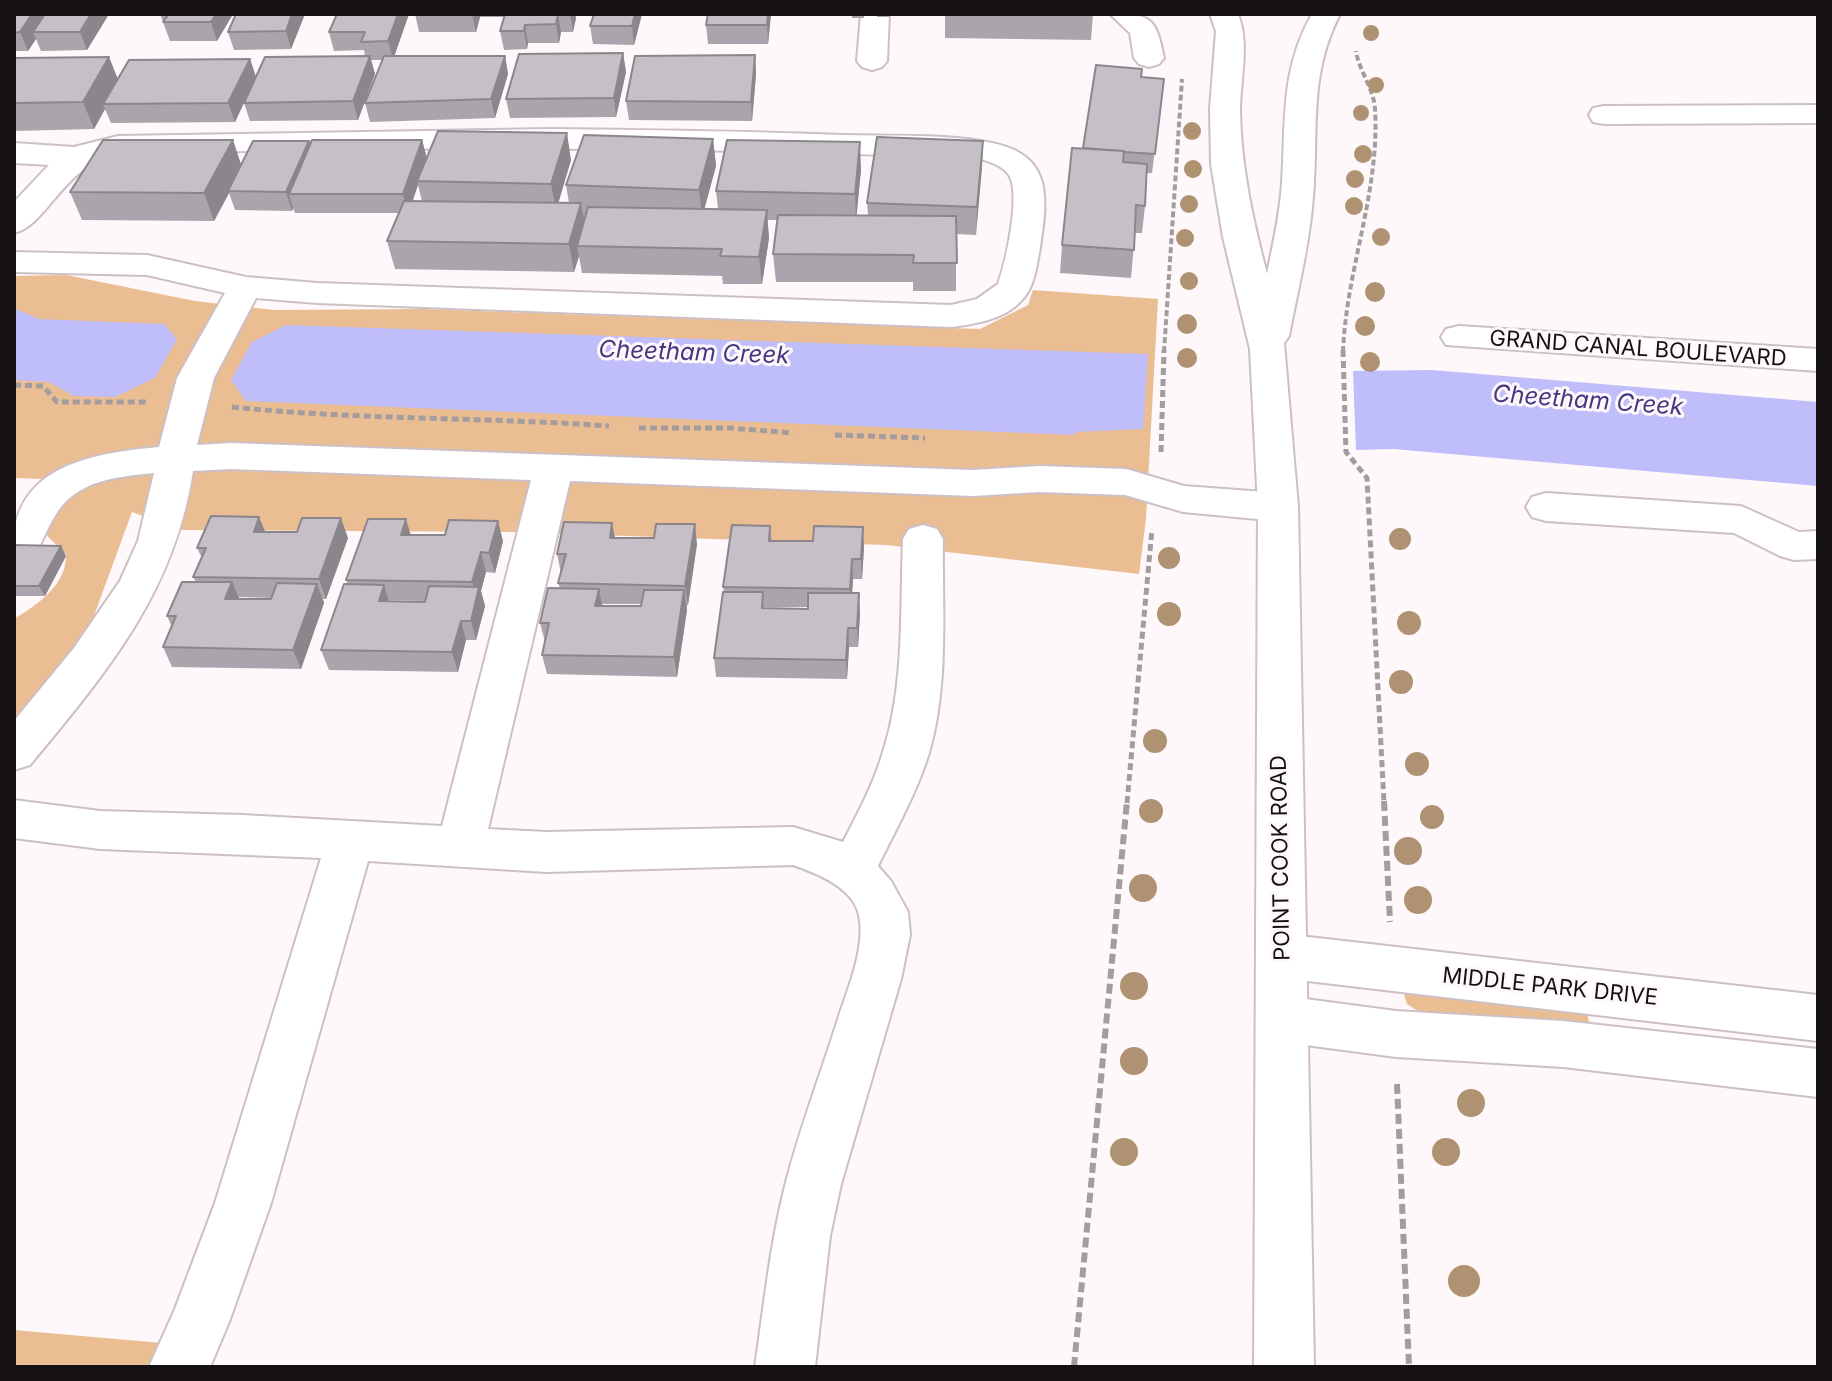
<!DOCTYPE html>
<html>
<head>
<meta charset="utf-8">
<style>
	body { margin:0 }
	#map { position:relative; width:1832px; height:1381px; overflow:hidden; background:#fef8fa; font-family:Inter,sans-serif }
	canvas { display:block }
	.frame { position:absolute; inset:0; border:16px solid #151112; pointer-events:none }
</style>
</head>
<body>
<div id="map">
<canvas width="1832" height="1381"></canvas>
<div class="frame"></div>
</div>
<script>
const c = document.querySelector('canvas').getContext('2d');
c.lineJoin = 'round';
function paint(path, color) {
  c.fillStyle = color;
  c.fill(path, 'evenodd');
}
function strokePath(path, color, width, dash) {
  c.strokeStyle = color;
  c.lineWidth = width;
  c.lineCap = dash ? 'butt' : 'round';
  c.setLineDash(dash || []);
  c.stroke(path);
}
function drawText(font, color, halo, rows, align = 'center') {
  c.font = font + ' Inter,sans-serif';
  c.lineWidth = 6;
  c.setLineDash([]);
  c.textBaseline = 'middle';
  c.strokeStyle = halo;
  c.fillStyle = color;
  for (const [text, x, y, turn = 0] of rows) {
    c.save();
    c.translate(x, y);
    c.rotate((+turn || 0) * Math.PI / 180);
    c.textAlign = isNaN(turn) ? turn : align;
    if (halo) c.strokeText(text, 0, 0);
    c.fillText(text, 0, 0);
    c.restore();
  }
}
paint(new Path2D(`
	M66,275l129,26 79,9 149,-1 557,20 48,-24 5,-15 125,9 -12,220 -7,55 -253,-29 -372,-13 -332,-2 -50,-18 -41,112 -66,86 -11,7v-98c23,-14 53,-34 52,-65l-19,-18 3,-20 20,-27 -27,-10 -29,-1v-202z
	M1407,988l180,25 3,14 -168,-13 -15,-10 -3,-10z
	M14,1330l148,13 -11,24h-137z`), '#eabd93');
paint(new Path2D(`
	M14,308l25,11 125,5 13,15 -22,39 -40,19 -41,-1 -25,-14 -35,-2z
	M286,325l862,29 -5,75 -68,3 -1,3 -828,-34 -15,-21 21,-38z
	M1432,370l386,32v84l-425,-37 -37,1 -3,-79z`), '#c0bdfb');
const minor = new Path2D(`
	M861,14h28l-2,47 -5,6 -10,3 -10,-3 -5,-6z
	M1110,14c41,0 46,3 54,44l-5,6 -10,3 -10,-3 -5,-6 -4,-25z
	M1818,105v18l-214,1 -11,-2 -4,-7 4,-7 11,-2z
	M550,129c97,1 194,2 292,6 45,1 94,-1 139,6 70,10 68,49 59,107 -4,20 -5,40 -21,55 -17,17 -45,21 -68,24l-634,-24 -61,-5 -42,80 -17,67 34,-2 742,27 66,-4 87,3 58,17 94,7 14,4 6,10 -6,10 -14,4 -95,-9 -58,-17 -86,-3 -66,4 -403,-15 -82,348 58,3 247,-5 50,15c15,-29 31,-59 40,-90 22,-67 17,-143 20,-213l6,-10 14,-4 14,4 6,10c-1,70 6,146 -14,214 -12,39 -33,76 -51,113l13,15 17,31 2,23 -9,44 -60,205 -11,52 -15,131h-60c9,-61 15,-122 30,-181 14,-56 35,-110 52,-164 10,-32 29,-73 22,-107 -6,-28 -43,-42 -66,-50l-247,7 -178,-11 -97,342 -42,119 -19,45h-61l26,-58 40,-106 106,-345 -221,-9 -86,-11v-38l86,11 142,4 200,11 89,-346 -300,-11 -38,2c-19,122 -86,201 -163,294l-16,5v-49l60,-73 46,-67 18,-40 16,-68c-37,4 -79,7 -99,43 -10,16 -16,34 -26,50l-14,4c-15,-99 65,-116 144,-123l18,-69 48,-85 -78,-18 -133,-3v-20l133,3 99,22 71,6 634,22 26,-6 21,-15c8,-22 23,-89 11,-109 -6,-9 -19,-13 -28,-16 -288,-13 -575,-13 -863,-5 -55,11 -70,71 -104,79v-31l35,-37 -35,-2v-20l60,4 44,-11z
	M1459,326l359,23v22l-372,-26 -5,-8 5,-8z
	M1546,493l195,13 58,26 19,-1v28l-24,1 -14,-4 -46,-23 -188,-12 -14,-4 -6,-10 6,-10z
	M1282,934l536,61v46l-536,-63 -18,-7 -7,-15 7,-15z
	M1283,996l113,15 167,10 255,28v48l-255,-30 -167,-10 -113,-15 -18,-7 -8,-16 8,-16z`);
const major = new Path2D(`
	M1210,14h28c12,31 2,65 2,97 1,56 13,110 27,163 6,-30 13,-60 15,-91 4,-63 -2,-112 30,-169h28c-34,65 -20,124 -28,194 -4,43 -15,85 -23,128l-5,7 14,164 16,860h-60l4,-860 -8,-158 -27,-112 -12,-73 -1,-55 6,-78z`);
strokePath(minor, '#cdc0c4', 4);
strokePath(major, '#cdc0c4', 4);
strokePath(new Path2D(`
	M1164,352l18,-273
	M1343,352c3,-82 37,-160 32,-243 -1,-20 -16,-38 -19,-58`), '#a39d9f', 4, [6, 3]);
strokePath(new Path2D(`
	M1343,350l3,102 21,26 17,325
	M14,385l29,1 14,16h89
	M232,407c125,13 252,10 377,19
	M639,428h91l63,5
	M835,435l90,3
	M1161,452l3,-102
	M1127,803l25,-274`), '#a39d9f', 5, [7, 4]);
strokePath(new Path2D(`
	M1384,801l6,121
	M1397,1084l12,283
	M1074,1367l53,-566`), '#a39d9f', 6, [10, 5]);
paint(minor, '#fff');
paint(major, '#fff');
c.fillStyle = '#af9271';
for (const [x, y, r] of [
	[1371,33,8],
	[1376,85,8],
	[1361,113,8],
	[1192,131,9],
	[1363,154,9],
	[1193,169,9],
	[1355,179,9],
	[1189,204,9],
	[1354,206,9],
	[1381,237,9],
	[1185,238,9],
	[1189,281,9],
	[1375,292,10],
	[1187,324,10],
	[1365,326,10],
	[1187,358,10],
	[1370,362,10],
	[1400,539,11],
	[1169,558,11],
	[1169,614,12],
	[1409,623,12],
	[1401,682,12],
	[1155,741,12],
	[1417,764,12],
	[1151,811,12],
	[1432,817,12],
	[1408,851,14],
	[1143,888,14],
	[1418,900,14],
	[1134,986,14],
	[1134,1061,14],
	[1471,1103,14],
	[1124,1152,14],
	[1446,1152,14],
	[1464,1281,16]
]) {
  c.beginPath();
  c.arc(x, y, r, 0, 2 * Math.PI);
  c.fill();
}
paint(new Path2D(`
	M14,14h95l-22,36 -46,1 -5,-12 -8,12h-14z
	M160,14h73l-16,27h-47z
	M305,14l-14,35 -57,1 -6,-18z
	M337,14h72l-15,42h111l3,18 -13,44 -125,4 -5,-19 17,-43h-11l4,14 -17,46 -108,1 -6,-18 -9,19 -124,1 -6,-14 -11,20 -80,2v-73l95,-1 9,22 132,-20 6,18 109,-21 -1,-6 -30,1 -5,-19z
	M415,14h160l1,4 -3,14h-12l-2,11h-31l-1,6 -23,1 -4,-19 4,-14h-24l-4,15h-57z
	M594,14h48l-8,31 -41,-1 -3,-18z
	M771,14l-3,30h-60l-2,-19z
	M852,14h12v4h-12z
	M877,14h12v3h-12z
	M945,14h148l-2,26 -146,-2z
	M623,53l3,19 -10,45 -106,1 -4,-19z
	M755,55l1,19 -4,47 -123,-1 -3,-19z
	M1141,77l23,2 -12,94h-5l-2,33 -3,27h-7l-4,45 -71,-5 2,-28 21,-97z
	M713,139l3,27 -12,43h14l-2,-18 145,-21 -5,45h12l-1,-12 116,-62 -7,94 -20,-1v57h-43v-9h-137l-3,-28 4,-34h-10l2,18 -7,46h-39l-1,-8 -140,-3 -3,-17 -5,16 -179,-3 -8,-28 12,-28h-104l-2,-5 -1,3 -57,-1 -6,-17 -15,28 -132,-1 -12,-28 171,-28 68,-23 1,5 112,-6 5,18 144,2 -13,43h11l-3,-18zM418,185l4,16h-9l2,-7z
	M770,526l2,15 92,6 -2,32h-9l-1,14 8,20 -2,34h-9l-2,32 -131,-2 -2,-19 10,-66 -1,-5zM764,607h44v2l-43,-1z
	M265,532l83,6 -22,61h-3l1,4 -23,66 -129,-2 -9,-20 9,-20 -5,-11 29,-34 -3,-5 9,-19 -5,-10zM239,597l32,1v1h-32z
	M411,535l92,6 -8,32 -9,-1 -5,19 4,15 -9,34h-10l-8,32 -129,-2 -8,-20 27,-65 -2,-5zM389,600l36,1v1l-36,-1z
	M615,538l82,6 -9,61h-1v5l-10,67 -130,-3 -5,-19 3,-13 -5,-19 20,-35 -2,-5 3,-10 -4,-19zM602,604h40l-1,2h-39z
	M14,545l47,1 5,10 -21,40h-31z`), '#aba4ac');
paint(new Path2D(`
	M32,14h15l-14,18 3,7 -8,12 -8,-19z
	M91,14h18l-22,36 -7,-18z
	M216,14h17l-16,27 -6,-19z
	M292,14h13l-14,35 -5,-18z
	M398,14h11l-16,46 -5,-19z
	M472,14h8v3l-4,15z
	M558,14l3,18 -2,11 -3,-19z
	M570,14h5l1,4 -3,14z
	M635,14h7l-8,31 -2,-19z
	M768,14h3l-3,30 -1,-19z
	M525,25l3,18 -1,6 -3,-18z
	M623,53l3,19 -10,45 -2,-19z
	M755,55l1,19 -4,47 -1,-19z
	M370,56l5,18 -17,46 -5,-19z
	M505,56l3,18 -13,44 -4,-19z
	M109,57l10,26 -16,21 2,5 -11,20 -11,-27z
	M250,59l6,18 -21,45 -7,-19z
	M567,133l4,27 -15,51 -5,-27z
	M713,139l3,27 -14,52 -3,-28z
	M233,140l9,27 -14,24 1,2 -15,28 -10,-28z
	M422,140l5,19 -10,22 1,4 -10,28 -5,-19z
	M309,141l5,19 -25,34 4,14 -1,3 -6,-19z
	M983,141l-1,27 -6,67 1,-28z
	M860,142l1,28 -5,52 -1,-28z
	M581,203l5,28 -9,15 2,10 -5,16 -5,-28z
	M767,210l2,28 -7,46 -3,-27z
	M259,517l8,19 -13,-4z
	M341,518l7,20 -22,61 -7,-20z
	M406,519l6,20 -11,-4z
	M498,521l5,20 -8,32 -6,-20z
	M612,523l4,19 -6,-4z
	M695,524l2,20 -9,61 -3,-19z
	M863,527l1,20 -2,32 -1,-20z
	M61,546l5,10 -21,40 -6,-10z
	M481,552l5,20 -5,19 4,15 -9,34 -5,-19 5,-23 -4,-16z
	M852,559l1,20 -2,29 -1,-19z
	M232,582l9,20 -16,-3z
	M317,584l7,19 -23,66 -8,-19z
	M384,585l6,20 -11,-4z
	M599,589l4,20 -8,-3z
	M684,590l3,20 -10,67 -3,-20z
	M859,593l1,20 -2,34 -1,-19z
	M461,621l5,19 -8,32 -6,-20z
	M848,628l1,19 -2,32 -1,-19z`), '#8b868c');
const building = new Path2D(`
	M14,14h18l-12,18 -6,1z
	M45,14h46l-11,18h-47z
	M169,14h47l-5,8h-48z
	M236,14h56l-6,17 -58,1z
	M337,14h61l-10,27 -27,1 4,-10h-36z
	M505,14h53l-2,10 -31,1 -1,6h-24z
	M594,14h41l-3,12h-42z
	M708,14h60l-1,11h-61z
	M623,53l-9,45 -108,1 13,-45z
	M755,55l-4,47 -125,-1 9,-45z
	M370,56l-17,45 -109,2 21,-46z
	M384,56h121l-14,43 -126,4z
	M109,57l-26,45 -69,1v-45z
	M250,59l-22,44 -125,1 26,-44z
	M1096,65l46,4 -1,8 23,2 -9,75 -31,-2v-1l-41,-3z
	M438,131l129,2 -16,51 -134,-3z
	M584,135l129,4 -14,51 -133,-5z
	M877,137l106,4 -6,66 -110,-4z
	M103,140h130l-29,53 -134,-1z
	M312,140h110l-19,54h-114z
	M727,140l133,2 -5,52 -139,-3z
	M253,141h56l-23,51 -58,-1z
	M1072,148l52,3 -1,11 24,2 -2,42 -9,-1 -2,45 -72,-5z
	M404,201l177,2 -12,41 -182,-3z
	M588,207l179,3 -8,47 -39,-1 2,-7 -145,-3z
	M778,215l178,1 1,47h-44l1,-8 -141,-1z
	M211,516l48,1 -5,15h43l5,-14h39l-22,61 -126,-2 13,-29h-9z
	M368,519h38l-5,16h44l4,-15 49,1 -9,32 -8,-1 -9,30 -126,-2z
	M564,522l48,1 -2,15h44l2,-14h39l-10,62 -127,-3 8,-29h-9z
	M732,525l38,1 -1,15h44l1,-15 49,1 -2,32h-9l-2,30 -127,-2z
	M14,545l47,1 -22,40h-25z
	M182,582h50l-7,17h46l6,-16 40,1 -24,66 -130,-3 13,-31h-9z
	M344,584l40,1 -5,16 46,1 4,-16 50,1 -8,34h-10l-9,31 -131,-2z
	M548,588l51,1 -4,17h46l3,-16h40l-10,67 -132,-2 7,-32h-9z
	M723,592h40l-1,16 46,1v-16h51l-2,35h-9l-2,32 -132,-2z`);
paint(building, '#c7bfc8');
strokePath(building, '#8b868c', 2);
drawText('22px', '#151112', '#fef8fa', [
	["GRAND CANAL BOULEVARD",1638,349,4],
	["POINT COOK ROAD",1281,858,-91],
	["MIDDLE PARK DRIVE",1550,987,6]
]);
drawText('italic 24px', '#443981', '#fef8fa', [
	["Cheetham Creek",694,353,2],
	["Cheetham Creek",1588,401,4]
]);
</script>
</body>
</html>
